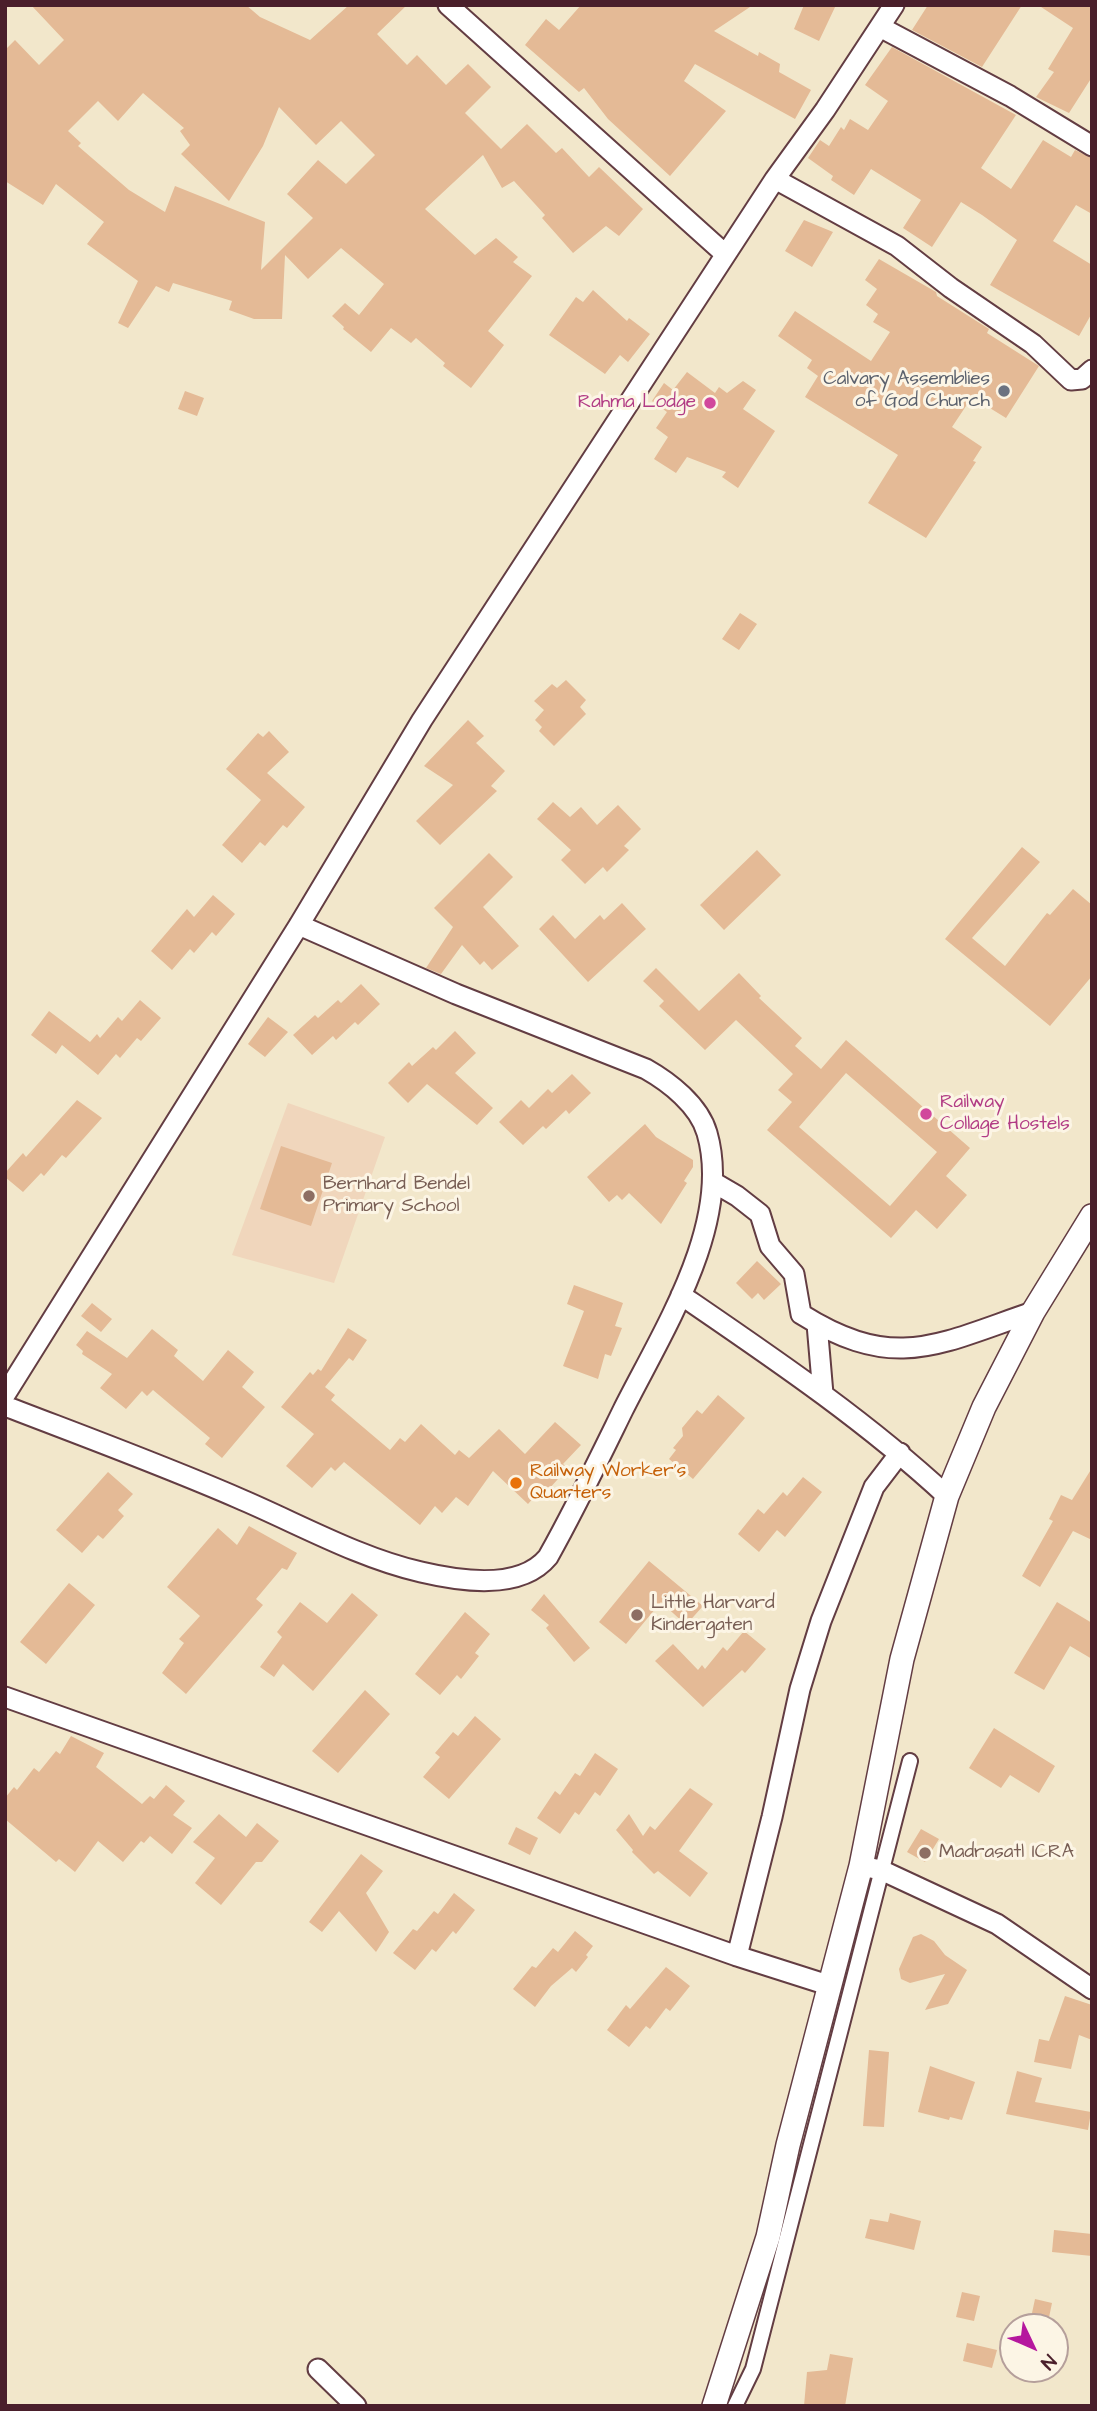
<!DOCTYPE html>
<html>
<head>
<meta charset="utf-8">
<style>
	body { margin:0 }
	#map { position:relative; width:1097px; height:2411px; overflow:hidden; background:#f2e7cb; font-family:"Architects Daughter",sans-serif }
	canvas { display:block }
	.frame { position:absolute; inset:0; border:7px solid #4a1f2b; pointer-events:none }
	.north { position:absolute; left:999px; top:2313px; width:70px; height:70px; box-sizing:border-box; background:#fcf5e5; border:2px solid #b59f9b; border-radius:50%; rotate:134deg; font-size:19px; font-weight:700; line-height:28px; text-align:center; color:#4a1f2b }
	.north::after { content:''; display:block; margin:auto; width:24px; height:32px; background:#b5179e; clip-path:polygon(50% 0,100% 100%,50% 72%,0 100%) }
</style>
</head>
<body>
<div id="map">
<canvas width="1097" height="2411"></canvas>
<div class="frame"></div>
<div class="north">N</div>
</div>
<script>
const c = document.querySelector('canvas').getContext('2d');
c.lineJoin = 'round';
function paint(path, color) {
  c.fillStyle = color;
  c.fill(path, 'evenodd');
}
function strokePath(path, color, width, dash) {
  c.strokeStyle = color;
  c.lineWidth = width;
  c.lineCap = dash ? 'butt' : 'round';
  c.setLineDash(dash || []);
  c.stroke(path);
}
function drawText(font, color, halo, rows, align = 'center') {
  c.font = font + ' "Architects Daughter",sans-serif';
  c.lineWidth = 6;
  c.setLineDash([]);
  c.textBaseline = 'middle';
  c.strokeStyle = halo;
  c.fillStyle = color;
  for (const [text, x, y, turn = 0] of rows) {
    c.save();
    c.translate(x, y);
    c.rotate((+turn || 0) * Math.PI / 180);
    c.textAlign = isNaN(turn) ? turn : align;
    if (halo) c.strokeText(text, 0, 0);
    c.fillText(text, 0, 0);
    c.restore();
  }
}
paint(new Path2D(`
	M288,1103l97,34 -51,146 -102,-28z`), '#f0d6bc');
paint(new Path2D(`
	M31,5h215l14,12 50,23 39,-35h58l-30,29 30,31 10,-10 29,30 22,-21 23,23 -26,26 36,36 26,-25 29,29 6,-5 27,29 10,-10 44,42 -24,27 -13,-10 -33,27 -31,-35 3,-3 -31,-34 -12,7 -19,-33 -58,54 50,46 21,-17 22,19 -5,5 19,14 -44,55 16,14 -33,43 -28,-22 2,-3 -29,-25 -5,5 -20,-15 -20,24 -28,-23 1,-2 -12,-11 13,-13 14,12 25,-31 -43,-36 -33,31 -23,-24 -3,64h-28l-25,-9 3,-9 -59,-18 -4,9 -13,-6 -28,42 -10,-5 20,-42 -51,-37 17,-22 -48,-38 -13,21 -38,-24v-131l10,-10 24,25 25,-25zM143,93l41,35 -4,3 10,14 -9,9 48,47 34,-55 16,-39 37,38 25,-24 34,34 -29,29 -28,-24 -31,34 26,24 -52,52 4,-48 -90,-36 -10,26 -36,-22 -51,-44 3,-3 -13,-12 30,-30 20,20z
	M581,5h172l-39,26 44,25 1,-4 21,12 -1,8 32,18 -16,29 -100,-55 -11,17 42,30 -56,65 -62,-57 -24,-31 -5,4 -54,-47 21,-26 13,11z
	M804,5h32l-17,36 -25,-12z
	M928,5h94l-40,62 -70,-37z
	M1038,5h54v72l-23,36 -33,-16 18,-25 -6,-3 25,-41z
	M892,47l124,68 -35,53 30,21 32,-49 28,17 4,-7 17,8v56l-16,-9 -23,36 39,24v48l-13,23 -89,-51 27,-45 -35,-25 -21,-13 -29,45 -29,-19 18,-28 -50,-31 -17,26 -23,-15 2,-4 -25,-18 12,-18 9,6 12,-19 3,3 6,-11 18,11 20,-29 -23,-16z
	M804,220l29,12 -21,35 -27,-16z
	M879,259l57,33 1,4 52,33 -2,4 52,33 -33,52 -34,-21 -20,30 30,20 -9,14 3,1 -50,76 -58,-35 30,-48 -93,-58 13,-21 -11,-8 5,-8 -34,-24 17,-25 76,50 19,-29 -17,-10 5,-8 -12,-9 11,-16 -12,-9z
	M593,290l34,31 2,-3 21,16 -22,28 -8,-7 -15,19 -56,-39 27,-38 7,5z
	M687,372l28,21 4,-6 8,6 16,-12 13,9 -13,19 32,22 -37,57 -16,-11 4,-5 -39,-15 -11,16 -22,-14 14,-22 -12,-9 11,-16 -15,-11 12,-18 9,7z
	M185,391l19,7 -7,18 -19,-7z
	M740,613l17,11 -18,26 -17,-11z
	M566,680l20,20 -6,7 6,7 -32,32 -15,-15 3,-4 -7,-7 9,-10 -10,-9 18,-17 5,4z
	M468,720l16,16 -8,7 29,28 -14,15 6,5 -57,54 -24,-24 37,-36 -29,-19z
	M269,731l20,21 -22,21 38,34 -18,21 -4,-3 -18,21 -5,-4 -18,21 -20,-18 39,-45 -35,-31 32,-36 5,4z
	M553,802l17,15 11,-10 16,18 21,-20 23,24 -17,17 5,4 -22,22 -4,-5 -18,17 -24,-24 10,-10 -34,-31z
	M1022,847l18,15 -68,76 33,28 42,-53 3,2 23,-26 19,16v71l-42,50 -105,-87z
	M757,850l24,25 -57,55 -24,-25z
	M489,853l24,24 -30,30 36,39 -27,24 -8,-9 -4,4 -18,-20 -21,29 -15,-6 27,-41 -19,-19z
	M213,895l22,19 -19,22 -4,-4 -18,21 -4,-4 -18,21 -21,-19 36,-42 7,8z
	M622,903l24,26 -58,53 -49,-53 14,-14 22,24 25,-24 4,5z
	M656,968l43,43 40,-38 22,23 -2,2 43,40 -7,8 26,23 25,-29 124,108 -24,28 21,19 -30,34 -21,-19 -25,28 -124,-108 25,-28 -14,-12 15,-16 -57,-54 -31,30 -46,-44 5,-5 -21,-20zM846,1073l91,79 -47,54 -91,-79z
	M361,984l19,20 -22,21 -3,-3 -19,18 -3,-4 -21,19 -19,-20 22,-20 3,3 20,-18 3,3z
	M140,1000l21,18 -20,23 -4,-3 -17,20 -4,-4 -18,21 -36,-30 -6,9 -25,-19 18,-24 41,31 7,-8 3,4 18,-21 4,4z
	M268,1017l20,15 -23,25 -17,-13z
	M455,1031l21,22 -21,20 38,35 -16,17 -50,-41 -19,19 -20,-20 21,-21 3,4 21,-19 3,3z
	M572,1074l19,19 -22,21 -3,-4 -20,19 -3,-3 -20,19 -24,-23 22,-22 8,8 19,-19 4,4z
	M77,1100l25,18 -36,40 -4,-3 -18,21 -3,-3 -18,19 -18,-15v-4l18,-20 3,4z
	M645,1124l11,13 37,23v7l-9,14 3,2 -26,41 -32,-31 -7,7 -5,-5 -8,7 -22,-25z
	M281,1146l51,17 -21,63 -51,-17z
	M757,1261l24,23 -17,16 -6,-7 -6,6 -16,-16z
	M574,1285l49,18 -8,23 7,2 -11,28 -6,-2 -7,25 -35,-13 21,-55 -17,-7z
	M92,1303l20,16 -11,13 -20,-16z
	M348,1328l19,12 -14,21 -4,-3 -24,29 10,8 -4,5 59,50 10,-12 5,4 16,-18 34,31 4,-5 10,8 30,-29 26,25 30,-32 26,23 -18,19 5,4 -20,22 -4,-4 -16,18 -35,-33 -25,35 -12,-9 -14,16 -7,-7 -15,19 -76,-63 -9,9 -4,-4 -19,21 -26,-22 28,-32 -33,-27 29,-35 3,3 5,-6 3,2z
	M152,1329l26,21 -4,6 29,25 25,-31 26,22 -12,15 23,20 -43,51 -17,-14 5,-6 -57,-48 -6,6 -5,-5 -16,18 -26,-21 12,-14 -30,-20 1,-3 -7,-6 11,-14 40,27z
	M718,1395l27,23 -52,61 -24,-20 7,-9 -3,-2 10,-12 -1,-8 15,-18 5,4z
	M1092,1468v72l-19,-9 -33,56 -18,-11 31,-55 -4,-2 12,-24 11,5z
	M108,1472l25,22 -15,16 6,6 -21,23 -5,-4 -16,18 -26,-23z
	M803,1477l19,15 -37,45 -8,-7 -18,22 -21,-18 20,-25 6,5 19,-22 4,4z
	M249,1526l48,27 -10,17 -5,-2 -26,31 7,6 -77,89 -24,-21 22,-30 -5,-4 21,-23 -33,-29 51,-59 19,17z
	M649,1561l54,45 -17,19 -25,-23 -35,42 -27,-22z
	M69,1583l26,22 -49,59 -26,-22z
	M352,1593l26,22 -65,76 -30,-27 -9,13 -14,-10 22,-30 -5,-5 23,-30 27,21z
	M544,1594l46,54 -16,14 -28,-34 3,-3 -18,-15z
	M1057,1602l35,21v36l-22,-13 -26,44 -30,-17z
	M465,1612l25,22 -15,19 4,3 -18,23 -4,-4 -17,20 -25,-21z
	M744,1631l22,18 -21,24 -3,-3 -39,37 -48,-46 18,-17 25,26 4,-5 3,4 18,-22 4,4z
	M365,1690l25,24 -52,59 -26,-22z
	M475,1716l26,23 -52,60 -26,-22 17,-20 -5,-4 18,-21 5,4z
	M994,1728l61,38 -16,27 -29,-18 -9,13 -32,-20z
	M71,1736l33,17 -8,14 46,37 8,-8 4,3 12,-14 19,16 -12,14 19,13 -20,26 -22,-18 -6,7 -3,-2 -18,21 -25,-21 -23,31 -16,-13 -3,3 -51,-43v-21l9,-11 3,3 17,-22 5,4 17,-21 4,3z
	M595,1753l23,16 -18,27 -5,-4 -16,23 -4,-3 -15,22 -23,-16 18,-27 5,4 15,-22 5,3z
	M690,1788l23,16 -34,47 29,22 -18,24 -32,-26 -4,3 -22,-22 1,-2 -17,-20 13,-16 14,22 7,-10 5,4z
	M219,1814l27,23 11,-14 22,18 -17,21h-6l-35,43 -26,-22 20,-25 -22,-16z
	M516,1827l22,11 -8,17 -22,-11z
	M921,1829l18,10 -14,23 -18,-10z
	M361,1854l22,17 -17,22 23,39 -13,20 -37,-41 -17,21 -13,-10z
	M454,1893l21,17 -19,24 -3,-3 -17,21 -4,-3 -17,21 -22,-17 20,-24 4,2 17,-20 4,3z
	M575,1931l18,15 -7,9 2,2 -12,15 -4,-4 -21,18 -16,21 -22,-18 19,-23 4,2 17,-20 5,4z
	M921,1934l13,7 11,14 22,15 -19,34 -23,6 20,-36 -35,9 -9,-4 -2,-10 14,-32z
	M666,1967l24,19 -20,25 -4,-3 -16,21 -4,-3 -17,21 -22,-17 19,-25 4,4z
	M1065,1996l27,9v35l-13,-5 -8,34 -37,-7 5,-23 10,2z
	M869,2050l20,2 -5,75 -21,-1z
	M930,2066l45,16 -13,38 -12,-3 -1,3 -31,-8z
	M1017,2071l25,7 -7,24 56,10 -3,18 -82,-16z
	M890,2213l31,8 -7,29 -49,-12 5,-19 18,3z
	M1054,2230l38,4v22l-40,-4z
	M962,2292l18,4 -6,25 -18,-4z
	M1035,2299l17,4 -5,24h-18z
	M967,2343l30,7 -5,18 -29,-7z
	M830,2354l23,4 -8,48h-41l3,-34 20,-2z`), '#e4ba96');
const pedestrian = new Path2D(`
	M735,2406l18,-37 157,-608`);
const minor = new Path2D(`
	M448,5l277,249
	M880,27l130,69 82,50
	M775,179l122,67 54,42 82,56 38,36 11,-1 10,-9
	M713,1182l24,14 23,18 10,32 24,28 7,40c94,59 137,30 232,-2
	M681,1295c92,63 184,125 266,201
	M817,1324l6,70
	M5,1395l294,-470 123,-205 353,-541 50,-69 69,-105
	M5,1406c78,30 157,59 233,92 59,25 121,60 183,74 38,9 99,19 127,-15 27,-48 51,-98 75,-147 39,-78 110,-187 84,-277 -8,-28 -38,-51 -61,-64l-190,-75 -157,-69
	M5,1697l732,259 91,29
	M861,1866l20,4 116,54 95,65
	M737,1956l35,-139 28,-128 21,-68 53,-134 26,-34
	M318,2369l38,37`);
const tertiary = new Path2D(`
	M714,2406l54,-169 20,-92 73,-279 41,-207 45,-163 37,-89 49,-95 59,-96`);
strokePath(pedestrian, '#633d43', 18);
strokePath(minor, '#633d43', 23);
strokePath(tertiary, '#633d43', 26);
strokePath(pedestrian, '#fff', 14);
strokePath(minor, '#fff', 19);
strokePath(tertiary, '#fff', 23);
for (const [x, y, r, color] of [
	[1004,391,7,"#6b7280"],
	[710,403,7,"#d1479c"],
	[926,1114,7,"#d1479c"],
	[309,1196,7,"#8d6e63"],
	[516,1483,7,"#e8710a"],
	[637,1615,7,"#8d6e63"],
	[925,1853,7,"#8d6e63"]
]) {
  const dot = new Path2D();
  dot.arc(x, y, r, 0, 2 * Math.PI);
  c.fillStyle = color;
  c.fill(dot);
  strokePath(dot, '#fcf5e5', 2.5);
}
drawText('19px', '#5b616d', '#fcf5e5', [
	["Calvary Assemblies",990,380],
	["of God Church",990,402]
], 'right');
drawText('19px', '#b23c85', '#fcf5e5', [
	["Rahma Lodge",696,403],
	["Railway",940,1103,"left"],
	["Collage Hostels",940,1125,"left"]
], 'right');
drawText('19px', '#785e54', '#fcf5e5', [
	["Bernhard Bendel",323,1185],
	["Primary School",323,1207],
	["Little Harvard",651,1604],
	["Kindergaten",651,1626],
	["Madrasatl ICRA",939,1853]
], 'left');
drawText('19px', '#c56008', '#fcf5e5', [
	["Railway Worker's",530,1472],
	["Quarters",530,1494]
], 'left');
</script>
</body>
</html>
